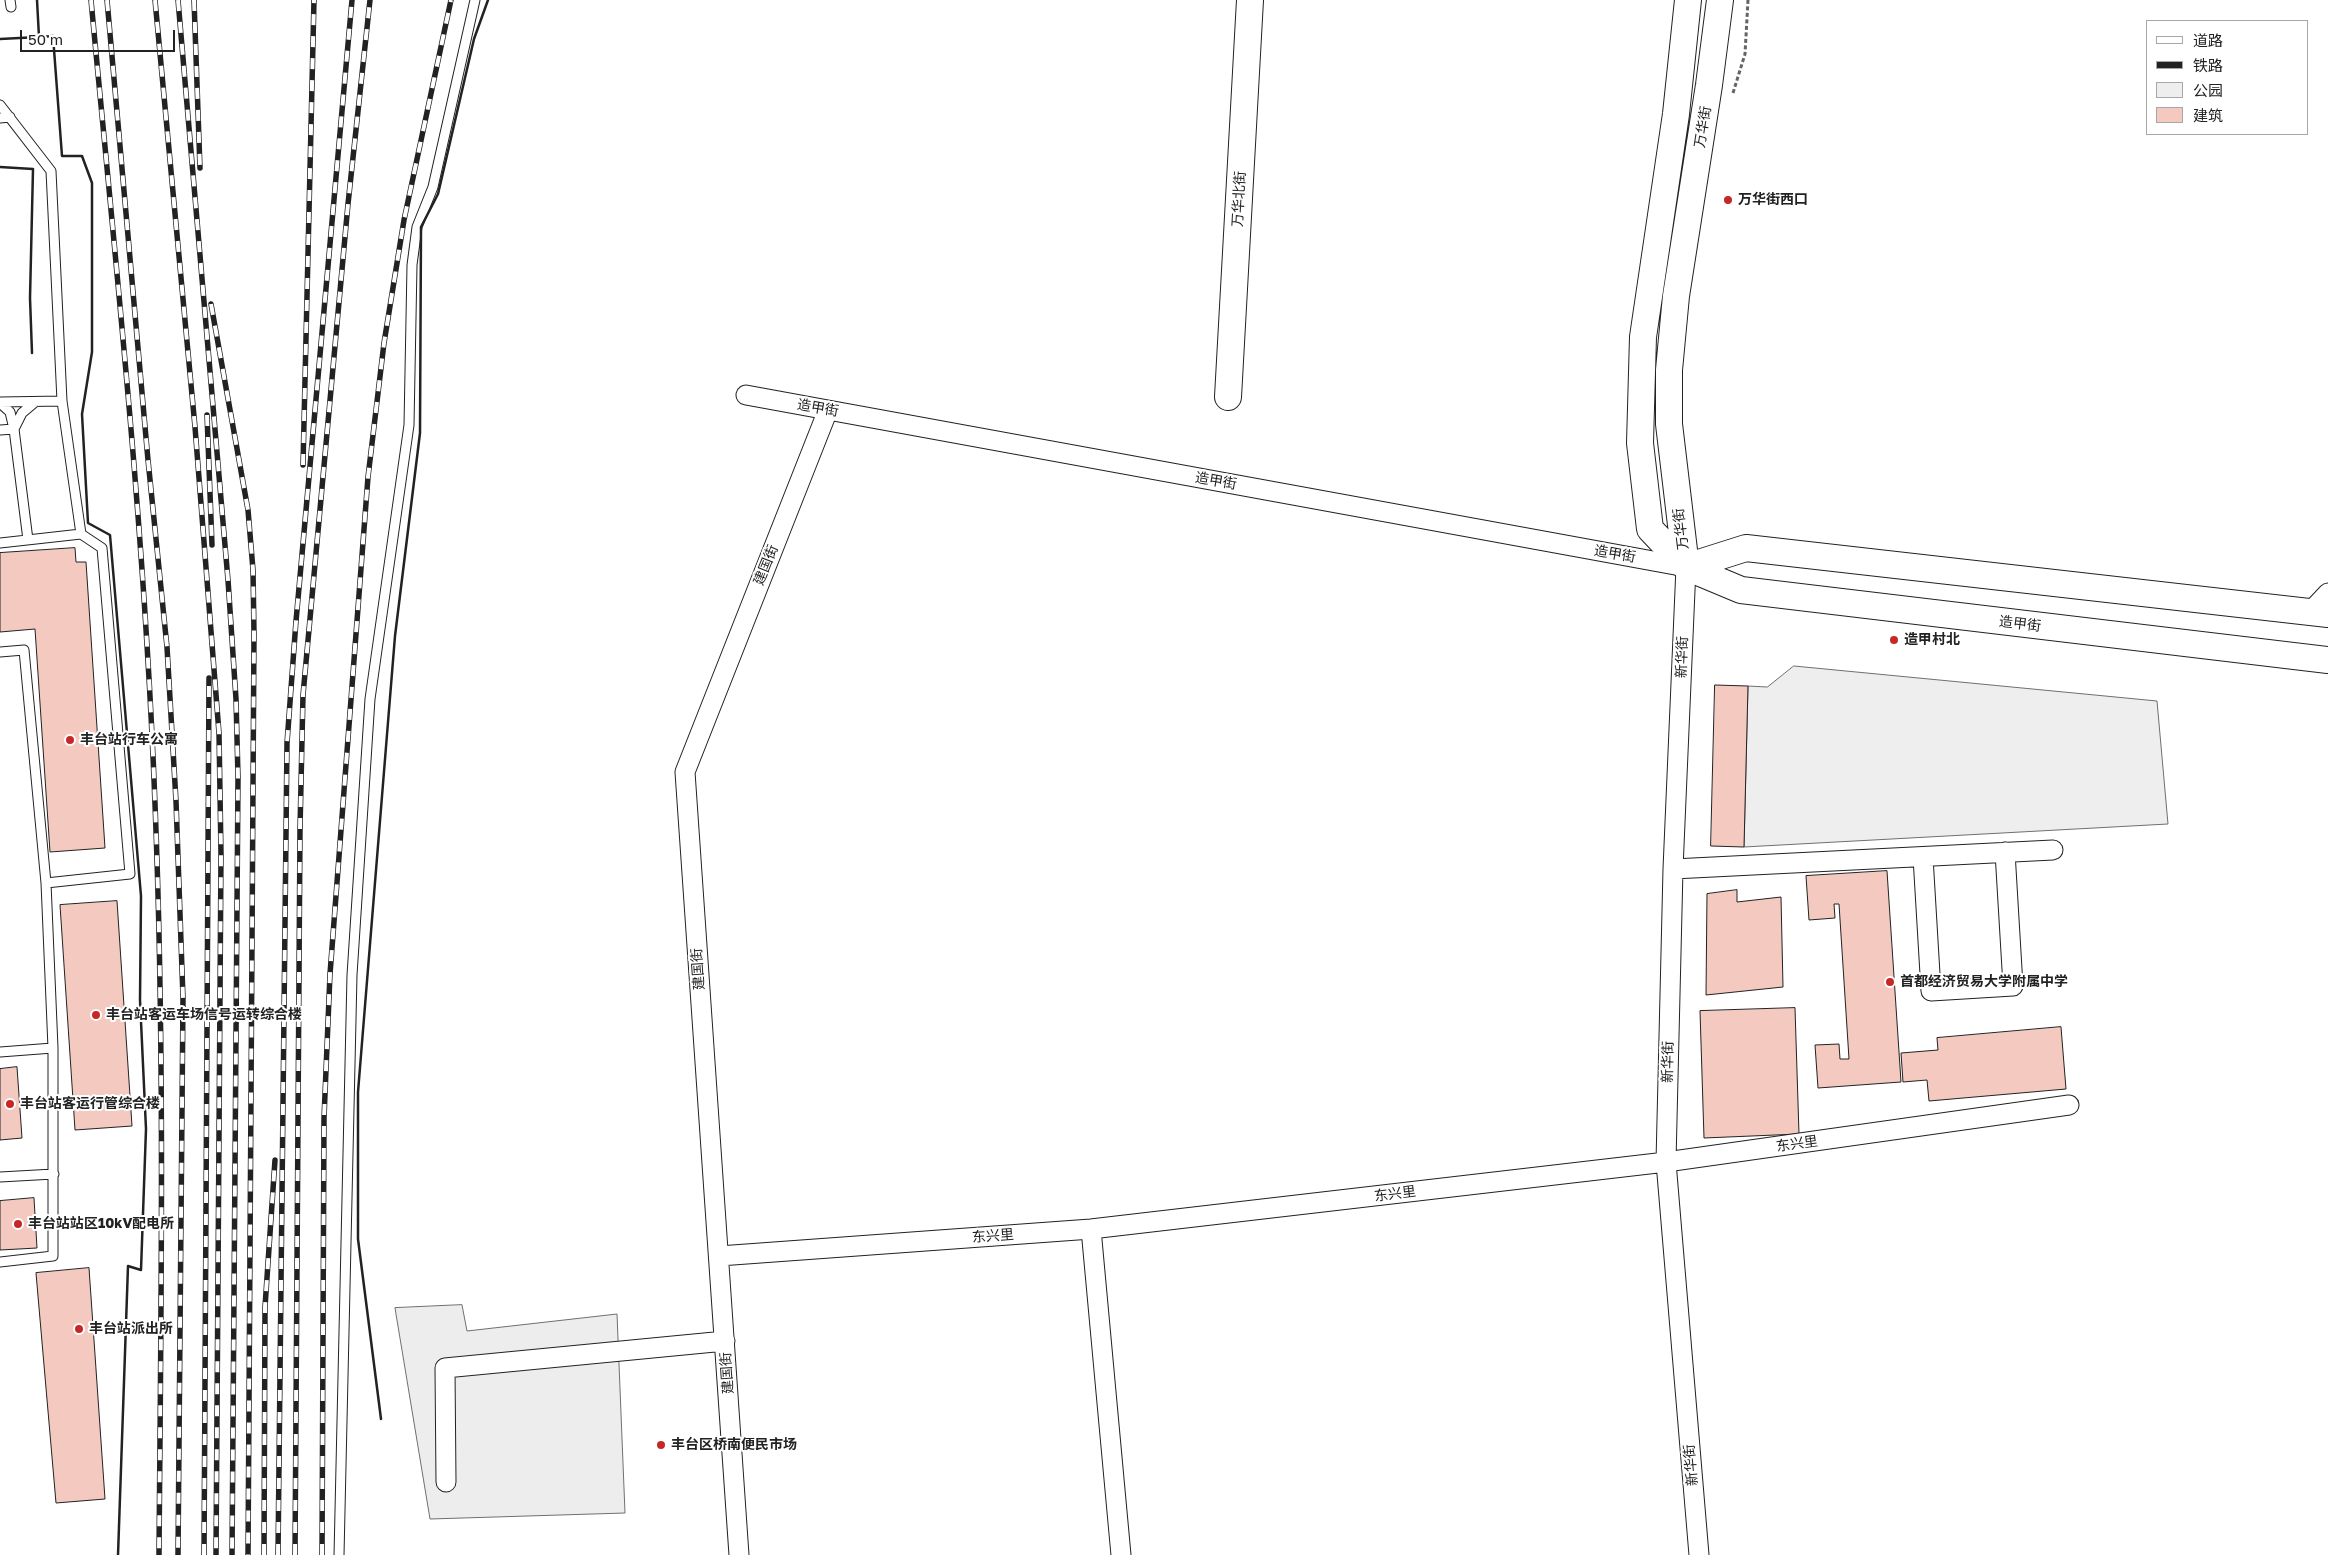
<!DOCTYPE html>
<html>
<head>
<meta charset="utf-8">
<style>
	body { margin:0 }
	#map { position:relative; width:2328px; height:1555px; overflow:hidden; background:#fff; font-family:"Golos Text","Noto Sans SC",sans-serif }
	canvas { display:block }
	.legend { position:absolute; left:2146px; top:20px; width:162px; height:115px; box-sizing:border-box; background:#fff; border:1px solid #a7a7a7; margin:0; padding:6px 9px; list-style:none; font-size:15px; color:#222 }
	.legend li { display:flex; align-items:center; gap:10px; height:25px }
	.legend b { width:25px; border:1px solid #a7a7a7 }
	.scale { position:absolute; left:20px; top:30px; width:155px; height:22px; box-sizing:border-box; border:2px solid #222; border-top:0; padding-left:6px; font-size:15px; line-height:18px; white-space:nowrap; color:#222; -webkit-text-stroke:4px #fff; paint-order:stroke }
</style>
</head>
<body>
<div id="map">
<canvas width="2328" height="1555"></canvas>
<ul class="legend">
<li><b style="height:6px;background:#fff"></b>道路</li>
<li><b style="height:6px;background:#222"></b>铁路</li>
<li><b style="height:14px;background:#eee"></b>公园</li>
<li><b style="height:14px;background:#f3c9c0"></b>建筑</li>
</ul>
<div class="scale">50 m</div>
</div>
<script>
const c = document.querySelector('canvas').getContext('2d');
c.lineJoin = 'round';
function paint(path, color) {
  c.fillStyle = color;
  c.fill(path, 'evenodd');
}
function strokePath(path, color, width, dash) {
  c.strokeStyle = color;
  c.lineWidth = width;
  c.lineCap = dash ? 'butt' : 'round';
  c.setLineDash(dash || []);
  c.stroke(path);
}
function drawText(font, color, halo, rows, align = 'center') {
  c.font = font + ' "Golos Text","Noto Sans SC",sans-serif';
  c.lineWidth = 4;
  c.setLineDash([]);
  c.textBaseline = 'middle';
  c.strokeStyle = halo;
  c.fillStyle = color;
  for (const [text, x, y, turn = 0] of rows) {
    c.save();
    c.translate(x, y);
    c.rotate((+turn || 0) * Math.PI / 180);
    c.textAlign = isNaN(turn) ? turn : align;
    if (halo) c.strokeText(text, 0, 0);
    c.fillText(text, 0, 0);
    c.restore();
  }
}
const green = new Path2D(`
	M1794,666l363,35 11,123 -424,23 4,-161 19,1z`);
paint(green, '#eee');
strokePath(green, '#6f6f6f', 1);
const parking = new Path2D(`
	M462,1305l5,26 150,-17 8,199 -195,6 -35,-211z`);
paint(parking, '#ededed');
strokePath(parking, '#6f6f6f', 1);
const building = new Path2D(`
	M75,548l1,14h10l19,286 -55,4 -15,-223 -35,3v-79z
	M1715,685l33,1 -4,161 -33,-1z
	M1887,871l14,211 -83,6 -3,-43 24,-1 1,15h9l-10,-155h-5l1,14 -26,2 -3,-44z
	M1737,890v12l44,-5 2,90 -77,8 1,-101z
	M117,901l15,225 -57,4 -15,-225z
	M1795,1008l4,126 -95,4 -4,-127z
	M2061,1027l5,62 -137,12 -2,-21 -24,2 -2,-29 37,-3 -1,-12z
	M17,1067l5,71 -22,2v-71z
	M34,1198l3,50 -37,2v-49z
	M89,1268l16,231 -49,4 -20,-230z`);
paint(building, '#f3c9c0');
strokePath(building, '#222', 1);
const lane = new Path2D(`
	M10,0l1,7
	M0,105l51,66 11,230 19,133 21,14 28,326 -84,9 7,165v208l-53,6
	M0,118l10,-1
	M0,402l62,-1
	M0,403l10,9 4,17 14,111
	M0,430l14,-1 8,-16 13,-11
	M0,543l81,-9
	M0,652l24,-2 22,233
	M0,1052l53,-4
	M0,1177l54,-3
	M339,1555l13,-580 18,-276 39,-274 3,-160 5,-38 16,-40 42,-187`);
const street = new Path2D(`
	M746,395l940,172 -13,302 -7,293 33,393
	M2311,611l17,-18
	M1923,857l8,134 82,-5 -8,-134
	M1673,869l380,-19
	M1091,1229l30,326
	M719,1256l372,-27 575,-67 403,-57
	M446,1482l-1,-114 280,-27
	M739,1555l-54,-783 143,-362`);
const secondary = new Path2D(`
	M1688,0l-12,114 -33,223 -3,106 10,86 36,38 55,23 587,70
	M1228,397l22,-397
	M1686,567l60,-19 582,66
	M1686,567l-17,-143v-54l7,-74 33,-211 11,-85`);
strokePath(lane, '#222', 11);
strokePath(street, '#222', 21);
strokePath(secondary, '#222', 28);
strokePath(new Path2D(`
	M1733,93l12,-39 3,-54`), '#646464', 3, [4, 2.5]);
strokePath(lane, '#fff', 9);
strokePath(street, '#fff', 19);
strokePath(secondary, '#fff', 26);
const rail = new Path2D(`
	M91,0c25,267 54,535 64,804 10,250 6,501 4,751
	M107,0l41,460 19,187 9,154 7,197 -5,557
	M155,0l40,427 24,306 2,121 -5,701
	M178,0l50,580 8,119 2,78 -6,778
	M194,0l6,168
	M211,304l37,206 5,60 1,64 -6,921
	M207,415l5,130
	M303,465l11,-465
	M204,1555l5,-877
	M264,1555l1,-248 10,-147
	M278,1555l9,-812 9,-122 56,-621
	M295,1555l5,-726 3,-134 45,-491 22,-204
	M322,1555l2,-437 6,-144 38,-497 16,-134 20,-123 47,-220`);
strokePath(rail, '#222', 5.5);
strokePath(rail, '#fff', 4, [11]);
strokePath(new Path2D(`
	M37,0l2,37 14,-1 9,120h20l10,27v169l-10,62 6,109 22,12 31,361 -1,104 6,129 -5,141 -13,-4 -10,289
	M0,39l39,-2
	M0,167l33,2 -3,129 2,55
	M381,1419l-23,-180v-147l37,-456 25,-203 1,-206 17,-33 36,-155 14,-39`), '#222', 2.5);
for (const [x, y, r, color] of [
	[1728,200,5,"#c62828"],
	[1894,640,5,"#c62828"],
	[70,740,5,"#c62828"],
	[1890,982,5,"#c62828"],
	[96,1015,5,"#c62828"],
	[10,1104,5,"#c62828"],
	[18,1224,5,"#c62828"],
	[79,1329,5,"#c62828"],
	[661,1445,5,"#c62828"]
]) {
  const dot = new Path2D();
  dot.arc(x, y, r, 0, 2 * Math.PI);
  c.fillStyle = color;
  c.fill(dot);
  strokePath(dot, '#fff', 2);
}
drawText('14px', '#222', '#fff', [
	["万华街",1703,127,-81],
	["万华北街",1239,199,-87],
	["造甲街",818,408,10],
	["造甲街",1216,481,10],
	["万华街",1681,529,-97],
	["造甲街",1615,554,10],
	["建国街",766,565,-68],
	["造甲街",2020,624,7],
	["新华街",1682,657,-88],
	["建国街",698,969,-94],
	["新华街",1668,1062,-89],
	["东兴里",1797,1144,-8],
	["东兴里",1395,1194,-7],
	["东兴里",993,1236,-4],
	["建国街",727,1373,-94],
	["新华街",1691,1465,-95]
]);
drawText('bold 14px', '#222', '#fff', [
	["万华街西口",1738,200],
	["造甲村北",1904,640],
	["丰台站行车公寓",80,740],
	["首都经济贸易大学附属中学",1900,982],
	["丰台站客运车场信号运转综合楼",106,1015],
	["丰台站客运行管综合楼",20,1104],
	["丰台站站区10kV配电所",28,1224],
	["丰台站派出所",89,1329],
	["丰台区桥南便民市场",671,1445]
], 'left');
</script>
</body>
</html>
